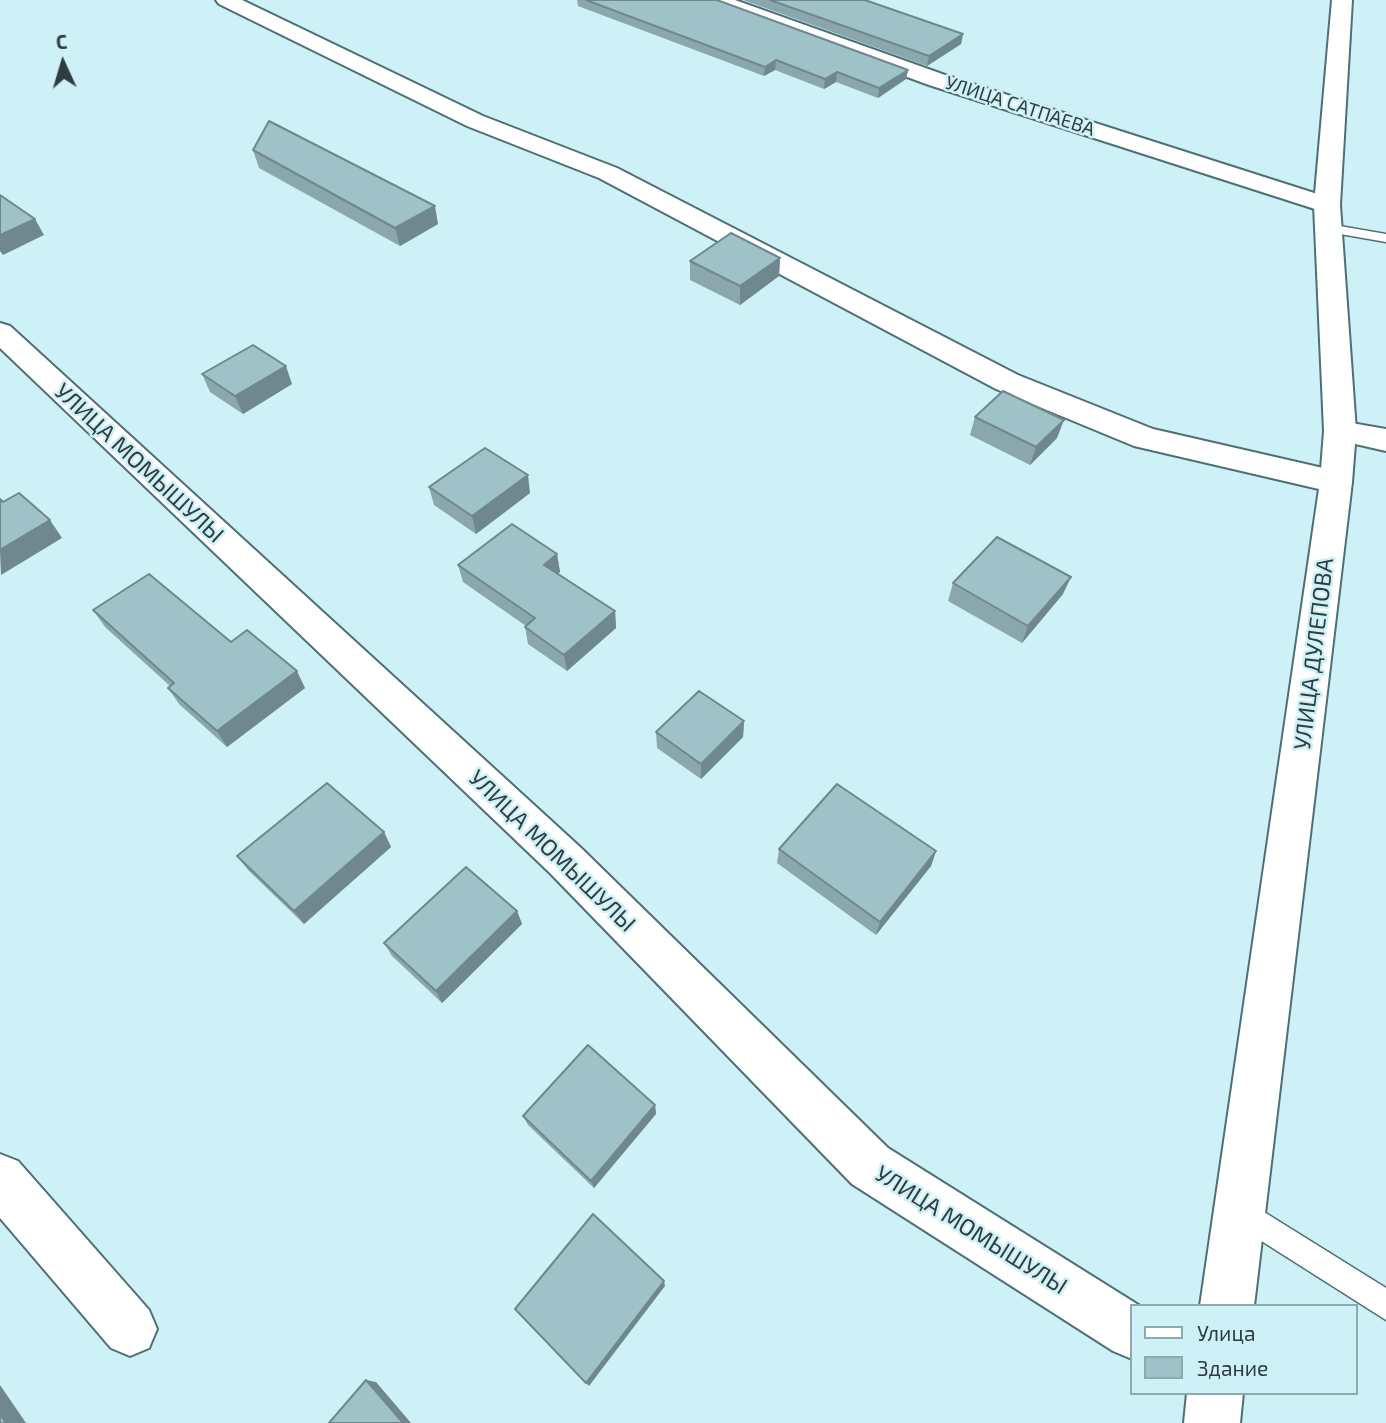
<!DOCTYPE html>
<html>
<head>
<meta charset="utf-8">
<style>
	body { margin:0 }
	#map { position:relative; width:1386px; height:1423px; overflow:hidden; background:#cef1f8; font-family:"Exo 2",sans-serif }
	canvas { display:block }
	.legend { position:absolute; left:1130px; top:1304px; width:228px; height:91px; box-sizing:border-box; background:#cef1f8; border:2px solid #8ea9ae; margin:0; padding:9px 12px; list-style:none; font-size:21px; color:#2f3d40 }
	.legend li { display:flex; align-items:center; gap:14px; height:35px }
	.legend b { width:35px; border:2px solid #8ea9ae }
	.north { position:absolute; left:28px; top:28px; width:70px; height:70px; -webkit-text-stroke:5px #cef1f8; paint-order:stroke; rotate:356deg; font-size:19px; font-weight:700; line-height:28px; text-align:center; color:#2f3d40 }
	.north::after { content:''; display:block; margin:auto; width:24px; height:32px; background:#2f3d40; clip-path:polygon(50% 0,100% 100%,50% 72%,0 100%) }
</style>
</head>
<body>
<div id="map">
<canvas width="1386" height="1423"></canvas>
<ul class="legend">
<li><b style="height:9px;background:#fff"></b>Улица</li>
<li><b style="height:19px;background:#9fc2c9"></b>Здание</li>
</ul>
<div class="north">С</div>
</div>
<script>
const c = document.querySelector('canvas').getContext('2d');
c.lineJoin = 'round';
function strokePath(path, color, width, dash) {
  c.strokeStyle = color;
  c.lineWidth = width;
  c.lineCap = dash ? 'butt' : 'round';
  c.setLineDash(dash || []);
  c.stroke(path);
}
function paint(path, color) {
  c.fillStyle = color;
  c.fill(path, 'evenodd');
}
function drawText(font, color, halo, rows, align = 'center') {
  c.font = font + ' "Exo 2",sans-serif';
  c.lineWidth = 5;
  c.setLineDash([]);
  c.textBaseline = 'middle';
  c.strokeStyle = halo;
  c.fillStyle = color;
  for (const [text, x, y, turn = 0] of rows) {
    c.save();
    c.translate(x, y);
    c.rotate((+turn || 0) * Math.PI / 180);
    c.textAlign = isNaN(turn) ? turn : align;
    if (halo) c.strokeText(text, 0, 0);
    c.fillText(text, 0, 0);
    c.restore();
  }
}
const service = new Path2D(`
	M1328,224l58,10v8l-63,-11v-6z
	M1240,1197l146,91v32l-156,-99 -4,-10 4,-10z`);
const minor = new Path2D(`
	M216,0h26l241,116 134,52 401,207 135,54 183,42 12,3 4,8 -4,8 -12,3 -202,-47 -138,-57 -397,-211 -132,-52 -248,-122z
	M706,0h29l210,75 391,125 4,5 -4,5 -9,3 -9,-3 -389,-125 -220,-81z
	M0,323l10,3 570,521 308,301 252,158h-8v53l-19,-8 -261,-167 -302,-311 -550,-525z
	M1340,421l46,8v22l-57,-13 -5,-7 5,-7z
	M0,1154l18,7 131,149 8,19 -8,19 -19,8 -19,-8 -111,-130z`);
const tertiary = new Path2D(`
	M1332,0h20l-12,205 16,226 -4,51 -98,824h-54l120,-824 4,-51 -10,-226z
	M1187,1393h56l-3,30h-56z`);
strokePath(service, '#4f6f76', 3);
strokePath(minor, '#4f6f76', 4);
strokePath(tertiary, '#4f6f76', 4);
paint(service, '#fff');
paint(minor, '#fff');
paint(tertiary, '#fff');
paint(new Path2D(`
	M577,0h140l191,70 -2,9 -28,19 -42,-16 -12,7 -49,-19 -11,6 -186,-70z
	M743,0h122l98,34 -2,10 -34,22z
	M253,150l185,74 -38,22 -141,-78z
	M780,258l-1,18 -39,29 -50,-25v-19z
	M202,374l90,10 -49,30 -33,-22z
	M975,417l82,21 -27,27 -60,-30z
	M429,487l101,6 -54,41 -42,-29z
	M557,554l3,18 -2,1 57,38 1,17 -49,43 -39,-27 -3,-17 1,-1 -63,-44 -5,-17z
	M953,583l110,11 -41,49 -74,-42z
	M93,610l212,78 -78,59 -48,-43 -11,-16 2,-2 -65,-59z
	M744,721l-1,16 -42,42 -44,-31 -1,-16z
	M384,832l7,15 -87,77 -56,-54 -11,-14z
	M779,849l157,2 -5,15 -55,69 -99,-72z
	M517,911l5,13 -80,79 -50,-47 -8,-13z
	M655,1105l1,9 -62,74 -66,-63 -5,-9z`), '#89a7ad');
paint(new Path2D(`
	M963,34l-2,10 -34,22 2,-10z
	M776,60l-1,10 -11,6 1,-9z
	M908,70l-2,9 -28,19 1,-10z
	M837,72l-1,10 -12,7 1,-10z
	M435,206l3,18 -38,22 -5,-18z
	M35,219l9,16 -41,20 -3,-4v-16z
	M780,258l-1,18 -39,29v-19z
	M286,366l6,18 -49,30 -8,-18z
	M1064,420l-7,18 -27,27 6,-18z
	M528,475l2,18 -54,41 -4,-18z
	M50,520l12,18 -61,37 -1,-25z
	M557,554l3,18 -13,10 -3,-17z
	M1071,577l-8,17 -41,49 6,-17z
	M615,611l1,17 -49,43 -3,-16z
	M297,671l8,17 -78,59 -10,-16z
	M744,721l-1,16 -42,42v-15z
	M384,832l7,15 -87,77 -10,-13z
	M936,851l-5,15 -55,69 4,-13z
	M517,911l5,13 -80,79 -6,-12z
	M655,1105l1,9 -62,74 -3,-7z
	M664,1281l1,5 -76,100 -3,-3z
	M366,1380l10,2 35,41h-8z
	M0,1385l26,38h-20l-6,-9z`), '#6f888d');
const building = new Path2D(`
	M586,0h131l191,70 -29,18 -42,-16 -12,7 -49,-19 -11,7z
	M770,0h95l98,34 -34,22z
	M269,121l166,85 -40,22 -142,-78z
	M0,195l35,24 -35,16z
	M731,233l49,25 -40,28 -50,-25z
	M253,345l33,21 -51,30 -33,-22z
	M1003,391l61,29 -28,27 -61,-30z
	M485,448l43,27 -56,41 -43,-29z
	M19,493l31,27 -50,30v-51l3,3z
	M512,524l45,30 -13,11 71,46 -51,44 -39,-28 10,-9 -77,-53z
	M997,537l74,40 -43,49 -75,-43z
	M149,574l82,68 16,-12 50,41 -80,60 -49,-43 6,-5 -81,-73z
	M699,691l45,30 -43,43 -45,-32z
	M327,783l57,49 -90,79 -57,-55z
	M837,784l99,67 -56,71 -101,-73z
	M466,867l51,44 -81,80 -52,-48z
	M588,1045l67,60 -64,76 -68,-65z
	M593,1214l71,67 -78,102 -71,-74z
	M366,1380l37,43h-74z
	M0,1414l6,9h-6z`);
paint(building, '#9fc2c9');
strokePath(building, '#6f888d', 2);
drawText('19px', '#2f3d40', '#cef1f8', [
	["УЛИЦА САТПАЕВА",1020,106,18]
]);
drawText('23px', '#2f3d40', '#cef1f8', [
	["УЛИЦА МОМЫШУЛЫ",139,463,43],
	["УЛИЦА ДУЛЕПОВА",1314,654,-83],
	["УЛИЦА МОМЫШУЛЫ",552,851,44],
	["УЛИЦА МОМЫШУЛЫ",971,1230,32]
]);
</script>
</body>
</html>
